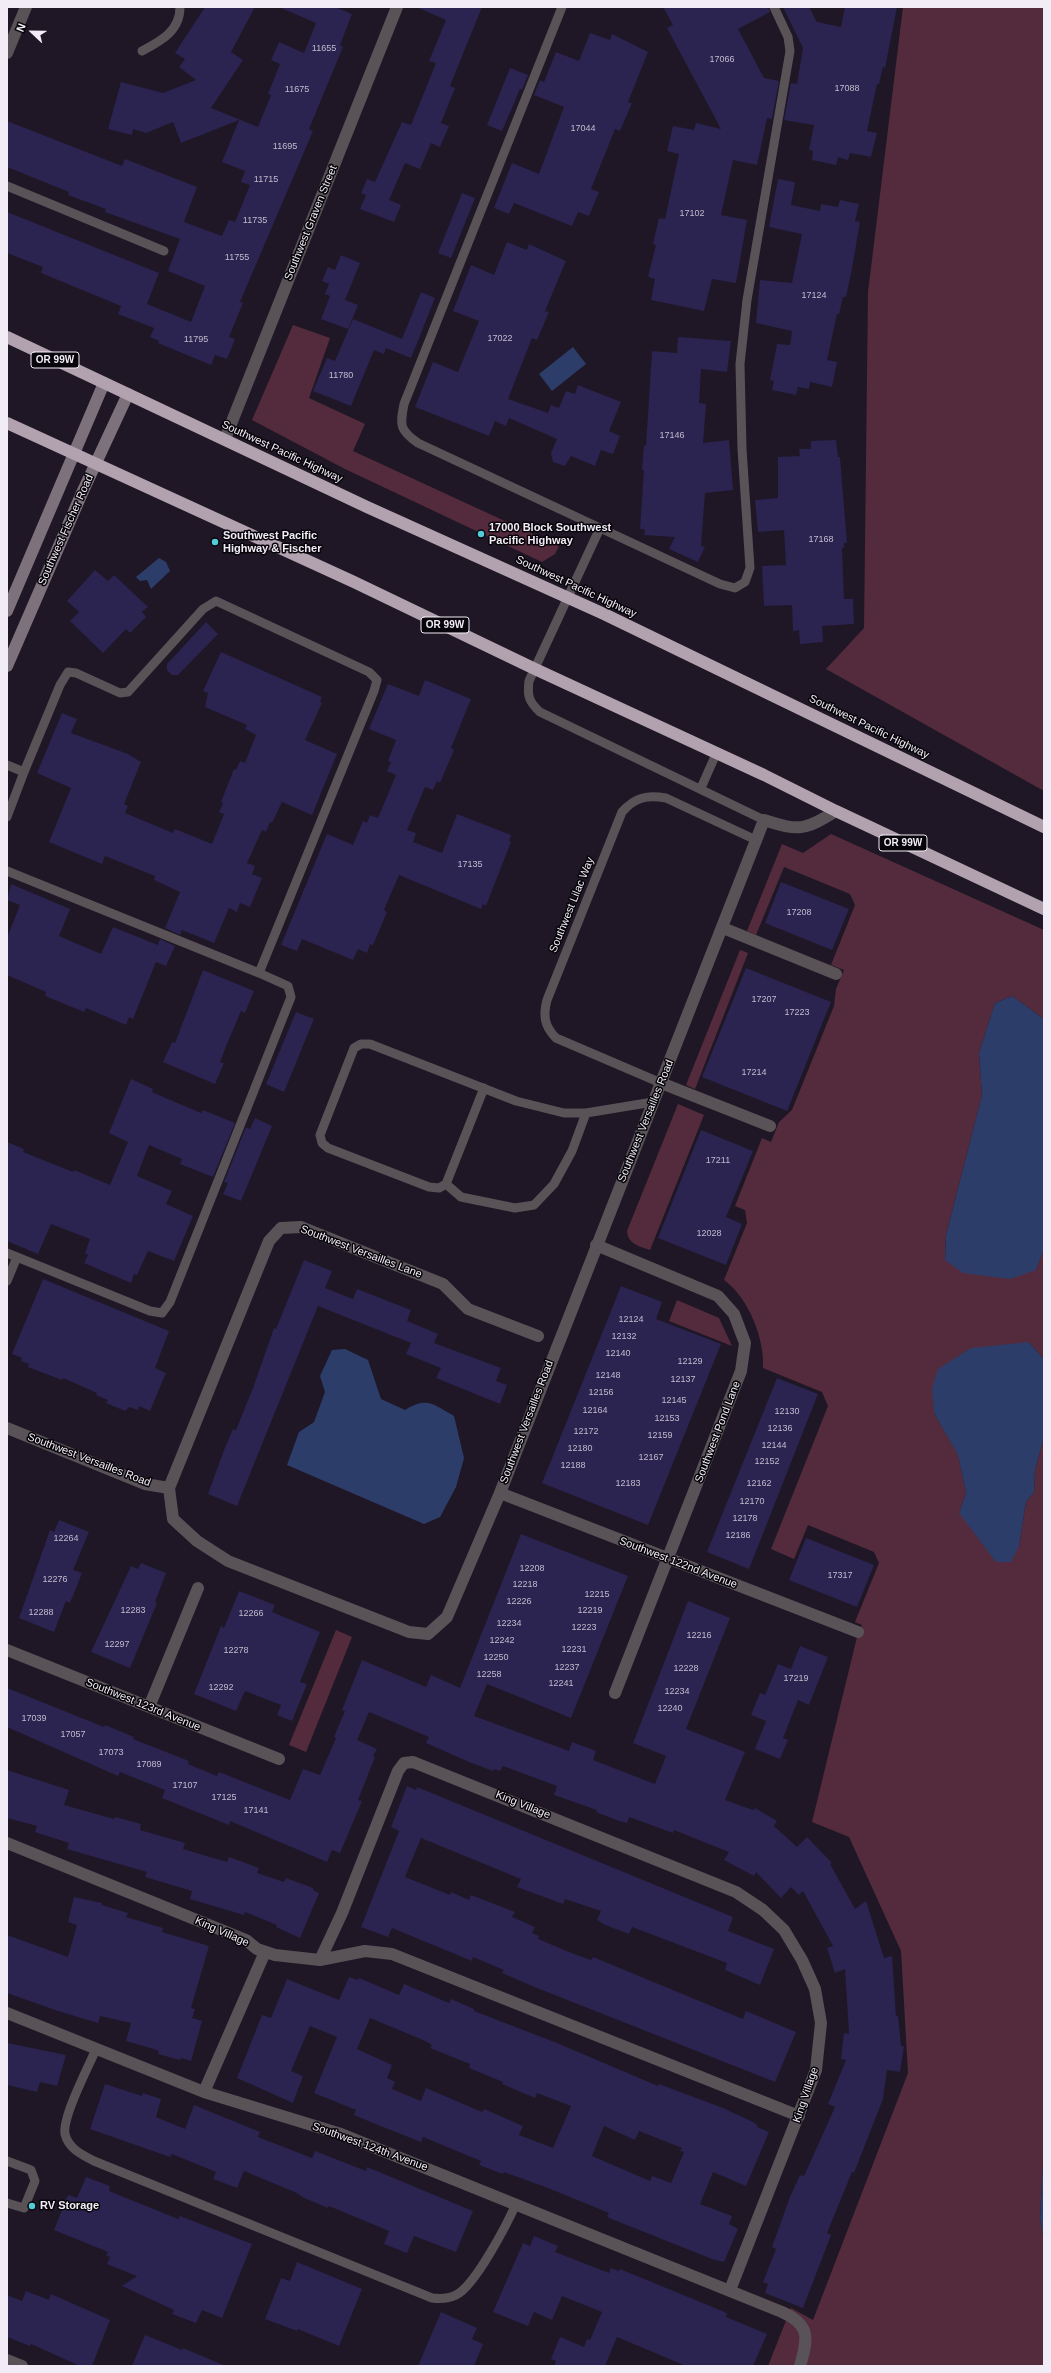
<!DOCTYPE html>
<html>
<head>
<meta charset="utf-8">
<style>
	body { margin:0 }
	#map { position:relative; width:1051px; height:2373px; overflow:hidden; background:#1f1725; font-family:Helvetica,sans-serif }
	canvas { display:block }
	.frame { position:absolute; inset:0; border:8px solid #f2ecf6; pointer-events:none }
	.north { position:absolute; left:12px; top:12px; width:40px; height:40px; -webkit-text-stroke:3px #07050a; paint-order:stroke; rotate:292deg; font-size:11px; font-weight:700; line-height:16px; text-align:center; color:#f2ecf6 }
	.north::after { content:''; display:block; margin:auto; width:14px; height:18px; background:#f2ecf6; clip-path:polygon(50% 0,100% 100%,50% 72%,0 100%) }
</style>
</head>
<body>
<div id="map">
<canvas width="1051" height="2373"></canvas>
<div class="frame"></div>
<div class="north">N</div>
</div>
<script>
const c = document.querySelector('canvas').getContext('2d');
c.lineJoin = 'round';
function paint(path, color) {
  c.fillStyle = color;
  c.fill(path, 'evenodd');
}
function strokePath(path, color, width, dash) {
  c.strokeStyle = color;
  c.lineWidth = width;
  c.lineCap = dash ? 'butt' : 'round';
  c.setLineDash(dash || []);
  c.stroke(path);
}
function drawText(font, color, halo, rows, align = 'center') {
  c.font = font + ' Helvetica,sans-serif';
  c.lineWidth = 3;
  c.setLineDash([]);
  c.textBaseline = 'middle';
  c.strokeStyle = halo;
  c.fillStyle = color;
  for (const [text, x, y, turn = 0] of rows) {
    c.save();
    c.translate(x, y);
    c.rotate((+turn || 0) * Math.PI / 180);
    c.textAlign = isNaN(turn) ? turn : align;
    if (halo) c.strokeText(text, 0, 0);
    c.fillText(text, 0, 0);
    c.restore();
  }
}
paint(new Path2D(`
	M903,7h141v784l-218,-122 38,-41 4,-336z
	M293,325l37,13 -21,60 56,26 -12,27 206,95 -4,8 -13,8 -197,-93 -93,-49z
	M831,834l213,96v89l-32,-23 -17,7 -16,50 3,42 -36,140 -1,25 91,10 8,-21v111l-15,-18 -95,71 24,41 8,39 -7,20 60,33 7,-44 8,-10 1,-22 9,-33v704l-4,77 4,24v124h-276l23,-58 22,12 95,-247 -7,-122 -52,-114 -37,-15 45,-185 5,-12 -7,-3 24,-59 -5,-11 -66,-27 -14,34 -23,-10 57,-143 -6,-14 -59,-24c2,-29 -15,-71 -39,-88l23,-57 -2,-13 -10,-4 27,-68 9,4 8,-20 13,-12 42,-104 2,-17 8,-19 -13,-5 24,-60 -5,-11 -66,-27 -28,68 -9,-4 35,-87 21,9z
	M740,950l8,3 -53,136 -9,-4z
	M678,1104l26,11 -54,135c-11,-4 -22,-6 -23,-19z
	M677,1300l42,18 13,28 -63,-25z
	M336,1630l16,7 -46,115 -17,-7z`), '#542b3d');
paint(new Path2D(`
	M573,347l13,17 -34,27 -13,-17z
	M159,558l7,4 4,9 -19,18 -4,-9 -7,1 -4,-4z
	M1012,996l32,23v230l-8,21 -26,9 -47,-6 -18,-13 1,-25 36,-140 -3,-42 16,-50z
	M1029,1342l15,18v77l-9,33 -1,22 -8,10 -7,44 -8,16h-15l-37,-49 7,-20 -8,-38 -24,-42 -2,-24 6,-20 33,-21z
	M345,1349l23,11 13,39 24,11c22,-14 29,-5 49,6l10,42 -8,29 -16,30 -16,7 -137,-59 12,-33 15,-10 11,-30 -5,-16 12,-26z
	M1044,2141v101l-4,-24z`), '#2d3d69');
paint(new Path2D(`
	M205,7h50l-24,45 12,8 -32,48 47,19 13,-32 -3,-1 12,-30 -9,-4 8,-18 25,11 12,-30 -37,-16h56l17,7 -12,31 3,2 -34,82 4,2 -73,171 3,1 -14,34 6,2 -8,20 -12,-4 -4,10 -53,-22 1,-2 -9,-4 4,-9 -36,-14 3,-8 -80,-33 2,-6 -36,-14v-41l152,61 -12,31 44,18 14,-36 -37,-15 12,-32 -75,-27 1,-3 -38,-14 1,-3 -62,-25v-46l115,45 3,-7 72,28 -13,35 38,14 7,-16 6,2 15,-37 -9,-3 4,-11 -23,-9 17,-42 -58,23 -8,-21 -27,11 -13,-4 -1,6 -24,-6 13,-47 42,11 33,-13 -17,-13 6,-8 -10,-6z
	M416,7h66l-32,79 5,2 -14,35 8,3 -9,21 -9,-4 -11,26 -15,-6 -16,37 12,5 -7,17 -34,-13 6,-14 -5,-2 6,-14 8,3 27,-60 9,3 25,-62 -7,-2 17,-41z
	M663,7h105l2,5 -32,17 26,49 15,3 -7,38 -5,-1 -10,47 -24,-5 -12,55 26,5 -11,63 -24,-4 -8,32 -53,-11 4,-21 -7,-2 8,-32 -3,-1 6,-26 6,1 14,-65 -12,-3 6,-25 21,4 2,-7 25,6 -54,-101 6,-3z
	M783,7h26l8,15 24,5 4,-20h52l-12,61 -2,-1 -4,17h-2l-10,47 10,2 -6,24 -21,-4 -2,7 -10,-3 -2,8 -24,-5 1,-9 -4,-1 5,-25 -30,-5 7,-37 6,1 6,-36z
	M590,33l20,7 2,-6 36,18 -20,50 4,1 -12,28 -5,-2 -24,60 8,3 -10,24 -11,-4 -6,14 -58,-23 -5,11 -15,-6 18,-45 27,11 25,-67 -30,-12 6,-15 4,2 12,-30 23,9z
	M510,68l18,7 -6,15 -2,-1 -18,42 -15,-6z
	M778,179l17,3 -4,23 29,6 1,-7 17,3 2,-7 19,4 -4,17 5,1 -8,47 -6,28h-3l-4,17h-2l-10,46 10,2 -5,25 -22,-5 -1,7 -11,-2 -2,8 -24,-5 2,-9 -4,-1 7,-36 13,1 2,-14 -36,-8 4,-43 32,3 10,-49 -33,-7z
	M462,193l13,5 -24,60 -13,-5z
	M507,242l20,8 2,-6 37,17 -21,50 4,1 -12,28 -5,-2 -24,61 40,14 3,-8 8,3 7,-17 9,3 3,-9 43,17 -12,29 11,5 -7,18 -12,-4 -6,16 -24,-10 -6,10 -12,-4 -2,-9 6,-14 -48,-21 -3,8 -11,-5 -6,15 -74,-29 18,-45 25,10 21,-51 -26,-10 18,-46 23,10z
	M341,255l19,8 -15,37 13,5 -10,24 -27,-10 9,-23 -5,-2 4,-10 -7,-3 6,-14 7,3z
	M421,292l14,6 -24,60 -25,-10 -2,6 -10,-4 -23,56 -38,-15 14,-33 8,3 18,-42 49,20z
	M678,337l53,4 -4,31 -26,-3 -2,34 7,1 -3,39 26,-3 4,50 -28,3 -4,53 4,1 -7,15 -29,-13 6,-12 -31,-2 1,-6h-5l4,-59h-2l2,-25 2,1 6,-95 25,2z
	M836,440l2,17h2l7,86h-3v5h-2l2,51h9l1,25 -32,2 1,16 -23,2 -1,-14 -6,1 -1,-26 -28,1 -2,-40 24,-1 -2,-35 -26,2 -3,-32 23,-2v-41l22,-1 -1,-7h12v-8z
	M95,570l13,11 6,-6 34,32 -6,5 4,5 -16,16 -4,-4 -23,24 -33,-32 9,-9 -12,-11z
	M206,622l12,12 -40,41h-6l-5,-5v-6z
	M221,652l101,45 -2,5 2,1 -17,37 32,14 -25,61 -30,-13 -10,21 -2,-1 -4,10 -4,-2 -15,33 8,3 -3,8 10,4 -12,29 -10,-4 -3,9 -8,-4 -15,35 -32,-13 -2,5 -15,-7 15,-36 -26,-12 1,-4 -50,-20 -3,8 -53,-22 22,-54 -34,-15 25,-60 15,6 -6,14 57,21 13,8 -17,42 4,2 -3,7 48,20 2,-4 37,15 12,-30 -5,-2 4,-9 -2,-1 13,-33 2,1 4,-9 5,2 11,-28 -11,-6 2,-4 -42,-18 3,-14 -5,-2z
	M425,680l46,19 -20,49 3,2 -14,33 -3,-2 -4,9 -8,-3 -18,43 9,3 -3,9 29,11 15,-39 54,21 -2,6 2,1 -25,64 -3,-2 -2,5 -82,-34 -15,35 3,2 -14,33 -3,-1 -3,9 -9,-4 -5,11 -51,-21 -5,12 -16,-6 46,-111 26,11 10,-24 4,2 3,-8 8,3 18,-43 -9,-4 4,-9 -3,-1 8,-21 -27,-11 19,-45 31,12z
	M781,882l68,27 -17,41 -67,-27z
	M11,884l59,25 -11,27 42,18 12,-27 45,18 2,-6 15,7 -9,20 -10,-4 -23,57 -4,-2 -3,8 -40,-17 -2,4 -39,-16 1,-4 -39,-17v-37l13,-33 -13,-5z
	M746,968l85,34 -44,109 -85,-34z
	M203,970l51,21 -9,22 -4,-2 -14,33 -7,18 4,1 -9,21 -52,-22 9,-20 3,1z
	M296,1012l18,7 -30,73 -18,-8z
	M131,1079l22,10 -1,3 16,7 33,14 2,-3 32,13 -22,54 -33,-13 2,-5 -33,-14 -12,31 35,15 -6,13 27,12 -19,45 -26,-10 -11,24 -3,-1 -3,9 -47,-20 4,-8 -3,-2 5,-14 -39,-15 -13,30 -31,-13v-99l17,7 -1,3 50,20 1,-2 36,15 18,-43 -19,-9z
	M255,1118l17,8 -31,75 -18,-7 5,-11 -4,-1 22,-55 4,2z
	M701,1130l52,21 -27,66 16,7 -16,41 -68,-27z
	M304,1260l28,11 -7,17 28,11 4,-10 54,21 -4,11 31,13 -4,9 67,25 -5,13 11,4 -7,19 -64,-26 5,-10 -35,-14 5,-11 -93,-37 -81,200 -29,-12 16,-44 9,-21 3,1 17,-42 21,-60 2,1z
	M43,1279l126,52 -14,37 11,5 -16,38 -11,-5 -1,4 -9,-3 -4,4 -19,-8 2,-3 -12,-5 1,-2 -34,-15 -1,2 -34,-13 1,-3 -8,-3 1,-3 -10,-4z
	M621,1286l41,16 -6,17 65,25 -73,181 -106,-42z
	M777,1378l41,16 -69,175 -42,-17z
	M59,1520l30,12 -16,38 9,3 -12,30 -4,-2 -12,31 -35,-14 31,-88 4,2z
	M521,1534l107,42 -57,142 -84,-34 -13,32 95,35 3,-9 24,9 -3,9 62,24 11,-28 -33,-13 55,-142 42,17 -44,111 59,23 -20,48 28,10 2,-2 22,13 -3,5 23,21 10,-10 25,26 -2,1 25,45 11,-8 18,57 8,-2 4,60h2l3,30h3l-4,26 -13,-2 -4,29 -29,74 -2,-1 -25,61 4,2 -28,73 -38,-15 3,-9 -5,-2 13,-33 -4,-2 18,-50 10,-22 4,1 31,-69 -7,-3 18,-44 -5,-1 3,-26 5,1 -4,-65 -10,4 -8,-25 6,-2 -30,-55 -4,4 -8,-8 -10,11 -25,-26 -2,4 -30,-16 5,-8 -55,-22 -1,3 -44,-16 -2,6 -8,-2 -23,-9 1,-2 -43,-15 3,-9 -54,-20 -3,5 -6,-2 -1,2 -24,-9 -43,-19 3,-6 -60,-25 -12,28 20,9 -4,7 2,1 -17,43 4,1 -22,52 -8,-3 -5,12 -97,-41 -1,4 -67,-27 3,-8 -45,-18 -2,4 -111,-49v-39l97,39 1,-2 29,12 -1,2 56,22 -1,3 29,12 2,-4 71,28 13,-31 17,6 16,-37 -2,-1 11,-26 -3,-1 20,-50 64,27 5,-12 29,13z
	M806,1538l68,27 -17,42 -68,-27z
	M141,1563l25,10 -11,29 2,1 -27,65 -39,-16 40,-86 7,3z
	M239,1591l36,14 -3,7 48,20 -20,50 7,2 -15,37 -15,-6 4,-10 -36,-14 -9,20 -42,-17 27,-68 3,2z
	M800,1646l28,11 -19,48 -11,-5 -15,38 5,2 -8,19 -25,-10 11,-28 -15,-6 9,-22 5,2 13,-31 13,5z
	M7,1770l62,20 -5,15 50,14 1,-2 26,7 -1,6 45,13 -2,6 44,13 2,-5 30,11 -2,5 27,9 2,-4 27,10v2l6,3 -19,45 -24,-11 1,-2 -32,-13 -1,3 -54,-16 2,-8 -47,-14 2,-5 -80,-23 2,-6 -34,-11 2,-6 -30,-8z
	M407,1786l9,4 1,-3 316,130 -5,14 46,18 -14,36 -35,-15 2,-7 -95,-36 -3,7 -24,-9 -8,-5 4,-9 -36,-12 -2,5 -46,-17 4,-8 -100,-41 -16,39 45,18 1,-3 18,8 2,-5 44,17 -3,5 23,10 -3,6 7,3 -1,3 36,15 17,6 2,-3 150,62 3,-8 50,21 -21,50 -243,-96 -30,-13 2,-3 -31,-13 -1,4 -80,-33 -4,9 -27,-10 38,-96 -8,-4z
	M74,1897l28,6v2l26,8 -2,4 37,11 -1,4 47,14 -18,62 4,1 -3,9 10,3 -11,40 -10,-3 -1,2 -22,-6 1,-3 -5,-2 -28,-8 5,-18 -31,-7 -2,7 -40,-12 -51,-18v-58l61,22 9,-32 -9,-3z
	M349,1977l9,3 1,-2 40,17 5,-11 45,19 2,-4 23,10v2l83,32 101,43 1,-2 64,24 30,14 5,4 -1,1 12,5 -23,54 -33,-14 -13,32 32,12 -3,8 9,5 -14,33 -12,-3 -103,-41 -2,-2 2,-3 -61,-25 -44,-16 -1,2 -24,-9 2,-4 -58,-24 -2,5 -43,-17 -24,-10 2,-5 -42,-17 23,-56 -27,-11 -19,45 12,5 -10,27 -56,-25 25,-63 9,3 16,-39 52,21zM370,2018l53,22 9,5 -2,3 40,16 -1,4 34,14 -1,2 33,14 2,-5 34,13 -18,42 -34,-13 4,-9 -39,-17 -2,3 -56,-24 -5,13 -29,-12 3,-7 -8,-4 5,-13 -35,-16zM604,2126l31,14 4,-9 43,17 -2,3 4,1 -13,31 -19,-7 -2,5 -58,-25z
	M7,2043l59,12 -9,31 -17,-4 -3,10 -30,-7z
	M105,2084l37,12 1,-3 18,6 -5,18 29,12 9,-24 66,27 -2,5 54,21 3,-7 51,20 1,-4 106,44 -17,41 -42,-16 -7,17 -23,-9 5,-13 -60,-25 -1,2 -24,-10 -7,-5 -53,-22 -7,17 -24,-9 3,-7 -44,-18 -2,3 -80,-28z
	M86,2177l24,9 -1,5 69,28 2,-3 72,28 -30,74 -20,-8 -6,13 -24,-9 2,-4 -52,-24 15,-10 -30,-12 3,-7 -4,-1 2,-4 -54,-22 14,-35 9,3z
	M534,2236l24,10 -3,6 54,21 2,-5 8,3 1,-2 107,44 -1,4 41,17 -14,32h-67l-69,-29 -12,29h-51l2,-5 -5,-2 9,-22 24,10 3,-8 3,1 12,-28 -40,-16 -10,24 -18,-8 -6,14 -35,-14 30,-69 7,3z
	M297,2262l65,27 -23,57 -41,-17 -1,2 -32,-12 16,-41 9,3z
	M26,2291l23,9 2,-6 59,26 -18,46h-12l-49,-22 -1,2 -23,-9v-42l15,6z
	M441,2312l36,16 -5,11 11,5 -9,22h-56z
	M145,2335l37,15 1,-2 43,18h-94z`), '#2b2350');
strokePath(new Path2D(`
	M562,7l-158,397c-4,21 -5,26 14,39l302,141 15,4 10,-6 5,-14 -8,-119 -2,-85 7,-64 43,-249 -2,-14 -14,-30
	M142,51c19,-10 38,-20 38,-44
	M7,186l157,65
	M600,528l-71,153c-2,15 0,21 11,31l224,108
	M7,765l17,7 36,-87 8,-13 8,1 44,20 8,-1 75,-83 13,-8 153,71 8,8 -3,11 -115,282
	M701,788l15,-34
	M7,817l17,-45
	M7,871l252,102 29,13 3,11 -121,305 -8,11 -12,-2 -143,-58
	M661,1083l-105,-45c-12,-12 -13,-23 -9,-38l75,-188c13,-15 25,-17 44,-14l90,42
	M484,1088l-38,96 -7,4 -10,-1 -101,-39 -6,-5 -2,-8 34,-87 7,-4h9l146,57 48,12h22l67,-11
	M446,1184l15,13 54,11 19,-3 20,-21 18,-33 14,-38
	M7,1281l10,-24
	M96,2049c-7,17 -34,68 -31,85 3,14 17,21 29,27l338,137c8,1 16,1 24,-3 19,-9 51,-71 60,-91
	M7,2161l24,9 4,11 -11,27 -17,-5`), '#595358', 9);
strokePath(new Path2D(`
	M7,53l19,-46
	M225,439l172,-432
	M723,928l113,46
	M661,1083l109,43
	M596,1245l122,51 16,18 11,29 -4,28 -126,322
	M538,1336l-70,-27 -25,-25 -142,-57 -20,1 -12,13 -100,247 4,31 24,22 31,20 181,71 19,2 19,-17 53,-124 264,-673c35,11 40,11 72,-9
	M7,1428l138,56 24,4
	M500,1493l358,139
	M7,1650l272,109
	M149,1707l49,-119
	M7,1843l239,97 11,9 18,6 45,5 22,-47 56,-142 6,-8 9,-1 323,130 27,18 21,20 18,30 13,29 6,34 -5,47 -86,220
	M320,1960l45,-9 27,3 407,162
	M7,2013l197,79 137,42 441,178c29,13 26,27 18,54
	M204,2092l61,-140
	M7,2360l15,6`), '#595358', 12);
strokePath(new Path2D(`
	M7,611l97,-228
	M7,666l75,-173 46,-99`), '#7d727b', 12);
strokePath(new Path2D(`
	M7,337l360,170 237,107 440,213
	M7,423l347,159 181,87 229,106 72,36 208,98`), '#b2a1ae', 12);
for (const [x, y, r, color] of [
	[481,534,4,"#52ccd6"],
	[215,542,4,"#52ccd6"],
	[32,2206,4,"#52ccd6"]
]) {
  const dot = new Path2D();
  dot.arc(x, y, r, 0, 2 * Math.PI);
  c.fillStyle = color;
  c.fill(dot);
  strokePath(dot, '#07050a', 1.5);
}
drawText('9px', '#c0bacc', null, [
	["11655",324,49],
	["17066",722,60],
	["17088",847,89],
	["11675",297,90],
	["17044",583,129],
	["11695",285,147],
	["11715",266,180],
	["17102",692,214],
	["11735",255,221],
	["11755",237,258],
	["17124",814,296],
	["17022",500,339],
	["11795",196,340],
	["11780",341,376],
	["17146",672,436],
	["17168",821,540],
	["17135",470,865],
	["17208",799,913],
	["17207",764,1000],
	["17223",797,1013],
	["17214",754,1073],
	["17211",718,1161],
	["12028",709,1234],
	["12124",631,1320],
	["12132",624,1337],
	["12140",618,1354],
	["12129",690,1362],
	["12148",608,1376],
	["12137",683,1380],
	["12156",601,1393],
	["12145",674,1401],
	["12164",595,1411],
	["12130",787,1412],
	["12153",667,1419],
	["12136",780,1429],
	["12172",586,1432],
	["12159",660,1436],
	["12144",774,1446],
	["12180",580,1449],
	["12167",651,1458],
	["12152",767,1462],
	["12188",573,1466],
	["12183",628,1484],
	["12162",759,1484],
	["12170",752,1502],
	["12178",745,1519],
	["12186",738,1536],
	["12264",66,1539],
	["12208",532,1569],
	["17317",840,1576],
	["12276",55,1580],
	["12218",525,1585],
	["12215",597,1595],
	["12226",519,1602],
	["12283",133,1611],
	["12219",590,1611],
	["12288",41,1613],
	["12266",251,1614],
	["12234",509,1624],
	["12223",584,1628],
	["12216",699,1636],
	["12242",502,1641],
	["12297",117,1645],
	["12231",574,1650],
	["12278",236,1651],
	["12250",496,1658],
	["12237",567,1668],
	["12228",686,1669],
	["12258",489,1675],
	["17219",796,1679],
	["12241",561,1684],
	["12292",221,1688],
	["12234",677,1692],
	["12240",670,1709],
	["17039",34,1719],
	["17057",73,1735],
	["17073",111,1753],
	["17089",149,1765],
	["17107",185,1786],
	["17125",224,1798],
	["17141",256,1811]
]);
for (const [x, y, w] of [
	[55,360,48],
	[445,625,48],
	[903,843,48]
]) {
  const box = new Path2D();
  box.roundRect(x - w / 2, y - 8, w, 16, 3);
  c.fillStyle = '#07050a';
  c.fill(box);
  strokePath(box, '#f2ecf6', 1);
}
drawText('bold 10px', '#f2ecf6', null, [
	["OR 99W",55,360],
	["OR 99W",445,625],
	["OR 99W",903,843]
]);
drawText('11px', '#f2ecf6', '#07050a', [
	["Southwest Graven Street",311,223,-68],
	["Southwest Pacific Highway",282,452,25],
	["Southwest Fischer Road",66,530,-66],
	["Southwest Pacific Highway",576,587,25],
	["Southwest Pacific Highway",869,727,26],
	["Southwest Lilac Way",572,905,-68],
	["Southwest Versailles Road",646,1121,-68],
	["Southwest Versailles Lane",361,1252,21],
	["Southwest Versailles Road",527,1422,-69],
	["Southwest Pond Lane",718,1432,-69],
	["Southwest Versailles Road",89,1460,21],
	["Southwest 122nd Avenue",678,1563,21],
	["Southwest 123rd Avenue",143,1705,22],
	["King Village",523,1805,22],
	["King Village",222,1932,24],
	["King Village",806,2095,-71],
	["Southwest 124th Avenue",370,2147,20]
]);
drawText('bold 11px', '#f2ecf6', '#07050a', [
	["17000 Block Southwest",489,528],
	["Pacific Highway",489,541],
	["Southwest Pacific",223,536],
	["Highway & Fischer",223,549],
	["RV Storage",40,2206]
], 'left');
</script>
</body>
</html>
